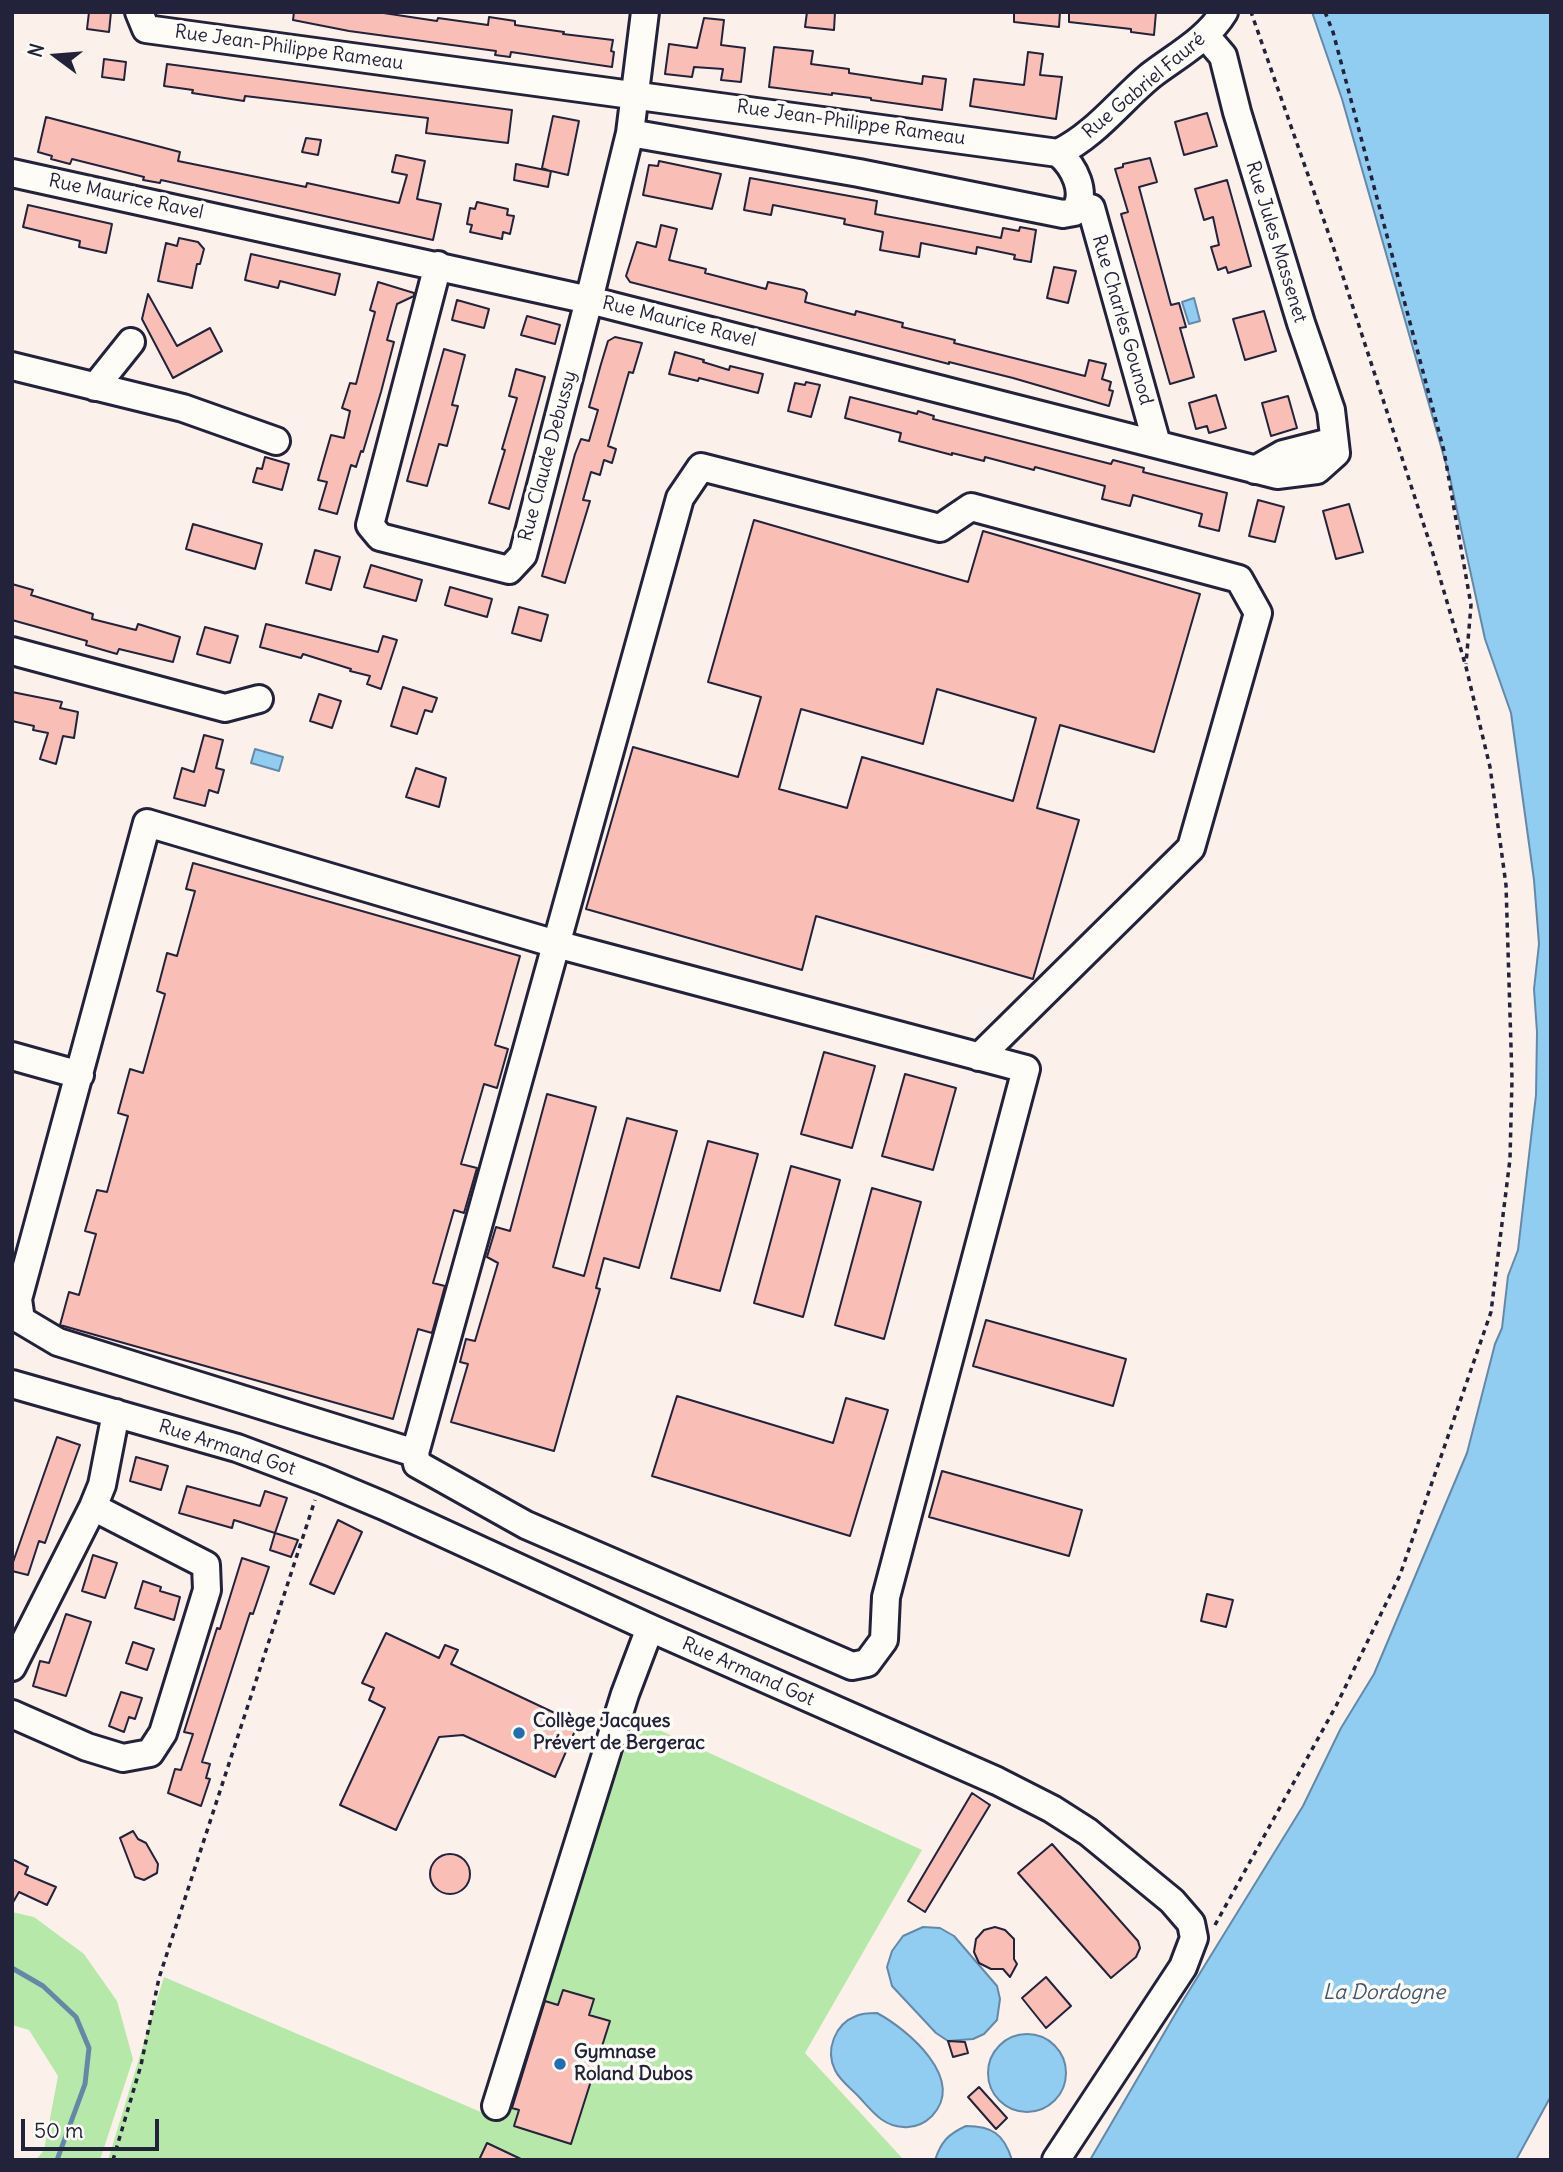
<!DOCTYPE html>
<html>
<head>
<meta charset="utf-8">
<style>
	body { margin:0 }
	#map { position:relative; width:1563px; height:2172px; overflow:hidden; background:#fcf0ea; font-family:Delius,sans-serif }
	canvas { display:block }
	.frame { position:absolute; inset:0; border:14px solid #22223b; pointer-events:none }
	.north { position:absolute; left:21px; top:21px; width:70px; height:70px; -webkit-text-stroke:5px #fdfcf7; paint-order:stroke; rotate:286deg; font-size:19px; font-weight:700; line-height:28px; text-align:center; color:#22223b }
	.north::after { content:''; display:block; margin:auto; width:24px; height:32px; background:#22223b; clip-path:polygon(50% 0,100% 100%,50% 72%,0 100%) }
	.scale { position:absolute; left:21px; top:2119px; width:138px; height:32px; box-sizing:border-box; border:4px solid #22223b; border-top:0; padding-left:9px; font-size:21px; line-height:24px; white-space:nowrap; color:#22223b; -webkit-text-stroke:5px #fdfcf7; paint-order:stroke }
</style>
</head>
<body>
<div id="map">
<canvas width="1563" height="2172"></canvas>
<div class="frame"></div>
<div class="north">N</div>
<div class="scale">50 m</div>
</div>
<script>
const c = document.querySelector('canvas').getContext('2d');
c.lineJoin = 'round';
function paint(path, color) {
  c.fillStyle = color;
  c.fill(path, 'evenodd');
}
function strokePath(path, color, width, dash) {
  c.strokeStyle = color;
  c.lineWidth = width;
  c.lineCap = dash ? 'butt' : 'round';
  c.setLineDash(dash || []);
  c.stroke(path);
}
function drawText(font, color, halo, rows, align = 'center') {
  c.font = font + ' Delius,sans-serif';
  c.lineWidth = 7;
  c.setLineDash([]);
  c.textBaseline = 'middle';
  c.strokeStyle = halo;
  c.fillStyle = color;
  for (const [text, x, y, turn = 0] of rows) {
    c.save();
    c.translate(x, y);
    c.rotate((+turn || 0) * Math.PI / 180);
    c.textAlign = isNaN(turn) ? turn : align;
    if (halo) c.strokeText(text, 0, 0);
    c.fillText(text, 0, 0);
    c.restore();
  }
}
paint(new Path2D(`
	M635,1719l287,131 -117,203 99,107h-796l56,-183 338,144z
	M12,1912l22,5 50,37 33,47 16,58 -33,101h-64l8,-10 14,-74 -29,-46 -17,-5z`), '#b6e9a9');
const water = new Path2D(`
	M1312,12h239v2084l-35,64h-426l94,-161 119,-193 38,-78 33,-54 93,-221 28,-109 7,-16 6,-52 10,-26 18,-155 1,-63 -3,-43 5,-45 -5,-64 -23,-167 -26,-74 -35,-161 -108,-379z
	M1194,298l6,23 -11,3 -7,-22z
	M255,749l28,8 -4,14 -28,-8z
	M923,1927l17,1 14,8 43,50 3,13 -3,21 -13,14 -11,5 -25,2 -12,-8 -44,-47 -5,-19 5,-16 11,-15z
	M877,2013c30,16 90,66 55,103 -8,8 -18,12 -29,11 -20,-1 -30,-15 -43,-29 -8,-9 -20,-17 -25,-28 -10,-20 0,-46 21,-54 6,-3 14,-3 21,-3z
	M988 2073a39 39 0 1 1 78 0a39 39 0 1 1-78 0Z
	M966,2126c26,0 38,8 46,34h-77c6,-18 13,-26 31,-34z`);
paint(water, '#90cdf1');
strokePath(water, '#6489a8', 2);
strokePath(new Path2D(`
	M12,1968l31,18 33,31 13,31 -4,36 -28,76`), '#6489a8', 5);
const building = new Path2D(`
	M89,12h22l-2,20 -22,-3z
	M294,12h83l60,9 1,-3 50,7 1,-8 26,4v4l49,7 -1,2 50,6 -2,11 3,1 -2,15 -101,-15 -1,5 -15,-2 1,-4 -147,-20 -56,-11z
	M807,12h28l-1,18 -29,-3z
	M1014,12h46l-1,15 -45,-5z
	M1069,12h87l-2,23 -23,-3v-3l-62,-7z
	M704,18l20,2 -3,25 24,3 -4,34 -20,-2 2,-11 -29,-2 -2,10 -27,-3 4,-30 28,4z
	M774,47l39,4 -2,13 38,5v4l73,11 1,-8 23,3 -4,31 -71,-10v-2l-39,-5v2l-63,-8z
	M1028,52l15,2 -3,21 22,2 -6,42 -86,-13 4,-27 50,6z
	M104,59l22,3 -2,18 -22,-3z
	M167,64l345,46 -4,33 -82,-10 2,-15 -183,-22 -1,5 -52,-8 1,-3 -29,-4z
	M1207,113l10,33 -33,9 -9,-33z
	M553,116l26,5 -11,54 -17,-4 -3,16 -34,-7 2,-16 34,7 -8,-3z
	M46,117l134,35 -2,9 128,26 1,-4 92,20 8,-28 -15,-3 4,-17 29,6 -8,38 24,5 -8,36 -272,-60 -1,3 -17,-3 1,-3 -72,-18 -2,5 -19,-5 1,-3 -14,-4z
	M306,138l15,2 -3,15 -16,-3z
	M1150,158l7,24 -18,5 32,118 8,-2 7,24 -6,1 14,49 -24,7 -49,-170 7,-2 -13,-43 8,-2v-3z
	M659,161l62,13 -9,35 -69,-14 6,-30 9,1z
	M750,178l127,23 -2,13 64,12 62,12 2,-10 16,3 1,-4 16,3 -5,32 -17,-3 1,-4 -38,-8 -1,7 -55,-11 -2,14 -39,-7 3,-18 -39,-8 1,-5 -72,-14 -2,10 -27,-5z
	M1227,180l24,86 -23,7 -2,-6 -8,3 -7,-23 8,-2 -6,-28 -9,3 -9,-31z
	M477,202l31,7 -1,6 7,1 -4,18 -7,-2 -1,7 -32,-7 2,-7 -5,-1 3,-16 5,1z
	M28,205l84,19 -6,29 -27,-6 1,-6 -57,-14z
	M661,225l16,4 -8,31 37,9 -1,4 61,16 2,-7 36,8 3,3 -2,9 50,13 1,-4 47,12 -1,4 53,13 -1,3 131,33 4,-16 17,4 -4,15 9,3 -2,8 4,1 -4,15 -96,-28 -64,-16v2l-319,-82 -4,-6 11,-34 19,5z
	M179,238l19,4 6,7 -4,15h-3l-5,24 -34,-7 8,-38 11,3z
	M251,254l89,20 -5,21 -55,-14 -2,7 -33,-8z
	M1054,267l22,4 -8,32 -21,-5z
	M378,282l36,11v3l-17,8 -10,36 7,2 -13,50 -18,60 -2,-1 -5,16 -5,-2 -14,49 -18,-5 8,-27 -9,-2 13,-45 13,3 6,-27 -8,-3 8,-25 6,1 19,-72 -5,-2z
	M148,294l29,52 33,-18 12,23 -49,27 -31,-59z
	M457,300l32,9 -5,19 -32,-8z
	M1264,311l12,40 -31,9 -12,-41z
	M527,316l33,9 -5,19 -34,-9z
	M615,337l27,6 -9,30 -4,-1 -21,74 8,3 -4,14 -8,-3 -4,15 -9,-3 -8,28 7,1 -25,82 -23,-7 33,-122 6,-15 8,2 9,-31 -9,-3 12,-43 7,-23z
	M444,349l21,6 -13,50 6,1 -11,40 -8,-2 -12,42 -20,-5z
	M675,352l29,8 -1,2 26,8 1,-4 33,8 -5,19 -59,-15 -1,3 -29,-7z
	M516,369l29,8 -36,132 -20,-6 16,-53 -3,-1 15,-51 -8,-2z
	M806,382l14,3 -9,32 -23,-6 7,-28 10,2z
	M1216,395l10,33 -17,5 -2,-7 -11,3 -7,-26z
	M1288,396l9,32 -26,8 -9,-33z
	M850,397l67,17 1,-3 16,5 -1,3 178,45 2,-4 31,8 -1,4 84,21 -8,38 -20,-5 3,-12 -69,-19 -3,11 -28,-7 3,-13 -70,-19 -1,3 -49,-13 -1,4 -32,-8v2l-53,-14 2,-8 -56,-15z
	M265,457l24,7 -7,26 -29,-8 4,-14 5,1z
	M1258,500l26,7 -9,35 -26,-6z
	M1349,504l14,48 -27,7 -13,-48z
	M754,520l214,62 15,-51 217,63 -46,158 -94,-27 -23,83 42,12 -46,159 -217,-63 -14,54 -216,-61 47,-162 105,30 23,-80 -53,-15zM937,689l99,29 -23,83 -151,-44 -15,51 -68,-19 22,-80 122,35z
	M193,524l69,20 -7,25 -69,-20z
	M315,550l25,7 -9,33 -25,-7z
	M371,565l51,15 -6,21 -52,-14z
	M12,584l21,6 -2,5 62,19 -1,5 44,11 2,-6 42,13 -7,25 -54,-13 -2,5 -31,-9 1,-4 -75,-21z
	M450,587l42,12 -5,18 -42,-12z
	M519,607l29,8 -7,26 -29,-8z
	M266,624l112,28 5,-16 14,4 -16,49 -14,-5 3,-8 -20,-5 1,-2 -48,-15 -2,4 -41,-11z
	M205,627l33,9 -8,27 -33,-9z
	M403,687l34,11 -5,14 -7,-2 -8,24 -26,-8z
	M12,692l50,10 -2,6 18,4 -4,26 -11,-2 -7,28 -16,-5 8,-26 -15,-3 1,-4 -22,-5z
	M319,694l22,7 -9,27 -22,-7z
	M204,735l19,5 -7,28 8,2 -6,23 -9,-3 -4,16 -31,-8 8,-30 12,4z
	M416,768l30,10 -7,29 -33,-10z
	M193,863l327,93 -25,89 13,4 -11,39 -13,-4 -23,80 16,4 -13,45 -10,-3 -21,73 12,3 -13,47 -14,-4 -25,90 -333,-94 9,-33 10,3 17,-61 -11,-3 12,-41 10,2 21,-76 -10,-3 12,-44 13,4 22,-79 -8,-3 10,-38 10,3 18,-65 -9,-2z
	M824,1052l51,14 -23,82 -51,-14z
	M905,1074l51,14 -23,82 -51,-14z
	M547,1094l49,13 -43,160 31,9 43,-158 50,13 -38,137 -35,-10 -8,30 4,1 -46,162 -103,-29 17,-58 -8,-2 6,-23 9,2 23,-78 -11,-6 9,-30 14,4z
	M708,1141l50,13 -38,137 -49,-13z
	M791,1166l49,14 -37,137 -49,-14z
	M872,1188l49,14 -37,137 -49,-14z
	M986,1320l140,39 -13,47 -140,-40z
	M677,1396l156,47 13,-45 42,12 -38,126 -198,-60z
	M57,1437l23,8 -35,98 -6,-2 -11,34 -16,-4v-6z
	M136,1457l32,9 -7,24 -31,-9z
	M942,1471l140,39 -13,46 -140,-39z
	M187,1486l73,20 5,-15 22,7 -12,35 -41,-13 -2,8 -53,-15z
	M338,1520l24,12 -28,62 -24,-10z
	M275,1533l23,7 -7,17 -21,-7z
	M93,1555l24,8 -12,35 -23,-7z
	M242,1558l27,9 -16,47 -3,-1 -48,149 8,2 -4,14 4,1 -9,27 -33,-13 7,-24 6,1 12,-36 -9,-2 33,-104 3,1z
	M143,1581l18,6 -1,4 20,6 -6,23 -39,-12z
	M1207,1594l26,6 -7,27 -25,-6z
	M66,1614l25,8 -25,74 -33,-10 7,-25 9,2z
	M386,1633l53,25 6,-13 13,5 -7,14 127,60 -23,53 -92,-42 -24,2 -43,93 -56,-25 45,-97 -16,-8 5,-12 -12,-5z
	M133,1642l21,7 -7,21 -21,-7z
	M121,1692l21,6 -7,21 -6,-2 -5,15 -15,-6z
	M972,1793l18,12 -65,107 -17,-11z
	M133,1831l5,8 8,4 12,21 -1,9 -13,7 -9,-3 -15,-39z
	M1052,1844l86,97 2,7 -4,9 -25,21 -93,-105z
	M430 1874a20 20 0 1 1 40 0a20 20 0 1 1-40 0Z
	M12,1859l16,8 -3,7 31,13 -9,18 -28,-13 -7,12z
	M995,1927l10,3 9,9v20l3,5 -7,13 -7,-8h-12l-12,-6 -5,-11 2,-13 8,-9z
	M1046,1977l25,29 -25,22 -24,-30z
	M563,1990l31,9 -5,16 21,6 -39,123 -57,-18 5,-16 -7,-2 33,-107 13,4z
	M948,2041l17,1 3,11 -15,4z
	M979,2087l28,31 -11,11 -28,-32z
	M487,2143l36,17h-44z`);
paint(building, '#f9beb5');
strokePath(building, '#22223b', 2);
const minor = new Path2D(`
	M139,12l7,17 912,124c16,13 30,40 16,59l-11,2 -204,-41 -229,-40
	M1058,153c37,-18 61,-51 92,-77 26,-20 57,-36 74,-64
	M12,173l577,127 688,175 40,-5 19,-17 -5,-43 -30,-87 -64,-211 -14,-56 -18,-21
	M1079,205l12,3 66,236
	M438,265l-68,260 10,12 129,33 14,-15 66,-255 41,-167 15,-121
	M12,366l171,42 93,33
	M95,387l36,-45
	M1255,470l28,-16 51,-13
	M12,651l213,57 34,-9
	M147,823l409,121 470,125 -140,528 -2,43 -17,23 -15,3 -326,-141 -109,-61 -2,-11 -357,-111 -37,-22 -3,-21z
	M12,1056l68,19
	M12,1384l225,64 85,32 62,26 266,122 347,153 55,28 36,23 84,69 19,22 3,15 -11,29 -127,193
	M415,1453l265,-955 21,-31 239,61 31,-21 268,72 19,34 -67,235 -212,209
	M12,1667l81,-160 9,-22 14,-72
	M12,1714l75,33 36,11 27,-5 13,-20 44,-143 -1,-25 -113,-58
	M496,2106l129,-412 25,-66`);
strokePath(minor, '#22223b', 32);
strokePath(new Path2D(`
	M1325,12l8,20 111,419 27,154 -5,59
	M1215,1925l121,-219 64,-131 91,-263 19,-153 2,-80 -6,-194 -16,-118 -24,-100 -35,-120 -96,-295 -84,-240
	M113,2160l28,-95 18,-87 156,-478`), '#22223b', 3.5, [5, 5]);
strokePath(minor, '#fdfcf7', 26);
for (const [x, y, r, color] of [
	[519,1733,7,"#1f6fb2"],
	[560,2064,7,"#1f6fb2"]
]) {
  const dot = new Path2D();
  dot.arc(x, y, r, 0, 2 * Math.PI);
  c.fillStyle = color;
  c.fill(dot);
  strokePath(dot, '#fdfcf7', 2.5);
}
drawText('19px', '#22223b', '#fdfcf7', [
	["Rue Jean-Philippe Rameau",289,48,8],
	["Rue Gabriel Fauré",1144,86,-40],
	["Rue Jean-Philippe Rameau",851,123,8],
	["Rue Maurice Ravel",126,197,12],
	["Rue Jules Massenet",1276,242,73],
	["Rue Charles Gounod",1122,320,74],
	["Rue Maurice Ravel",679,322,14],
	["Rue Claude Debussy",548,456,-75],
	["Rue Armand Got",227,1448,18],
	["Rue Armand Got",748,1672,24]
]);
drawText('bold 19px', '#22223b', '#fdfcf7', [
	["Collège Jacques",533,1722],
	["Prévert de Bergerac",533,1744],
	["Gymnase",574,2053],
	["Roland Dubos",574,2075]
], 'left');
drawText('italic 21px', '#435572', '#fdfcf7', [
	["La Dordogne",1384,1993]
]);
</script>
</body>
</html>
